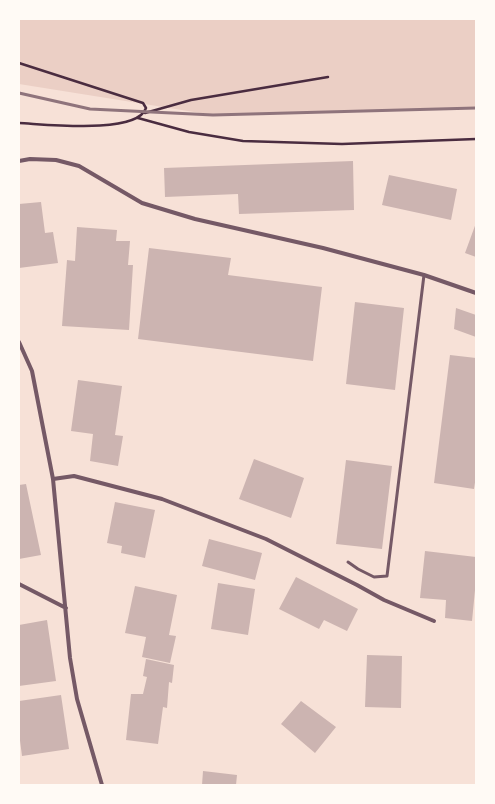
<!DOCTYPE html>
<html>
<head>
<meta charset="utf-8">
<style>
	body { margin:0 }
	#map { position:relative; width:495px; height:804px; overflow:hidden; background:#f7e1d7; font-family:"DM Sans",sans-serif }
	canvas { display:block }
	.frame { position:absolute; inset:0; border:20px solid #fffaf5; pointer-events:none }
</style>
</head>
<body>
<div id="map">
<canvas width="495" height="804"></canvas>
<div class="frame"></div>
</div>
<script>
const c = document.querySelector('canvas').getContext('2d');
c.lineJoin = 'round';
function paint(path, color) {
  c.fillStyle = color;
  c.fill(path, 'evenodd');
}
function strokePath(path, color, width, dash) {
  c.strokeStyle = color;
  c.lineWidth = width;
  c.lineCap = dash ? 'butt' : 'round';
  c.setLineDash(dash || []);
  c.stroke(path);
}
paint(new Path2D(`
	M19,19h457v89l-263,7 -194,-31z`), '#ebcfc5');
paint(new Path2D(`
	M353,161l1,49 -115,4 -1,-20 -73,3 -1,-29z
	M389,175l68,14 -6,31 -69,-15z
	M41,202l4,31 8,-1 5,31 -39,5v-64z
	M476,223v34l-11,-4z
	M77,227l40,3 -1,11h14l-2,24h5l-4,65 -67,-4 5,-66 8,1z
	M149,248l82,10 -3,17 94,12 -9,74 -175,-22z
	M355,302l49,6 -9,82 -49,-6z
	M456,308l20,7v22l-22,-8z
	M450,355l26,3v118l-2,13 -40,-6z
	M78,380l44,6 -7,49 8,1 -5,30 -28,-5 3,-27 -22,-3z
	M254,459l50,19 -13,40 -52,-19z
	M346,460l46,6 -10,83 -46,-5z
	M26,484l15,71 -22,4v-74z
	M115,502l40,8 -10,48 -24,-5 1,-7 -15,-3z
	M209,539l53,14 -7,27 -53,-14z
	M425,551l51,6v23l-4,41 -27,-3 1,-18 -26,-2z
	M296,577l62,32 -11,22 -23,-11 -5,9 -40,-20z
	M218,583l37,6 -7,46 -37,-6z
	M135,586l42,9 -8,40 7,1 -6,27 -28,-6 4,-20 -21,-4z
	M47,620l9,61 -37,5v-61z
	M367,655l35,1 -1,52 -36,-1z
	M146,659l28,6 -2,18 -3,-1 -2,26 -4,-1 -5,37 -32,-4 5,-46h12l4,-17 -4,-1z
	M61,695l8,54 -47,7 -3,-23v-32z
	M301,701l35,26 -21,26 -34,-29z
	M203,771l34,4 -1,10h-34z`), '#ccb4b1');
strokePath(new Path2D(`
	M19,63l124,40 3,5c-9,27 -102,16 -127,15
	M145,113l46,-13 137,-23
	M138,118l51,14 54,9 99,3 134,-5`), '#4a2c40', 2.5);
strokePath(new Path2D(`
	M348,562l10,7 16,8 13,-1 37,-301`), '#755966', 3);
strokePath(new Path2D(`
	M19,161l11,-2 26,1 23,6 63,37 53,16 128,29 101,27 52,18
	M19,342l13,29 21,108 17,179 7,41 25,86
	M53,479l21,-3 88,23 104,40 91,46 27,15 50,21
	M19,584l47,24`), '#755966', 4);
strokePath(new Path2D(`
	M19,93l71,16 123,6 263,-7`), '#8f747c', 3);
</script>
</body>
</html>
